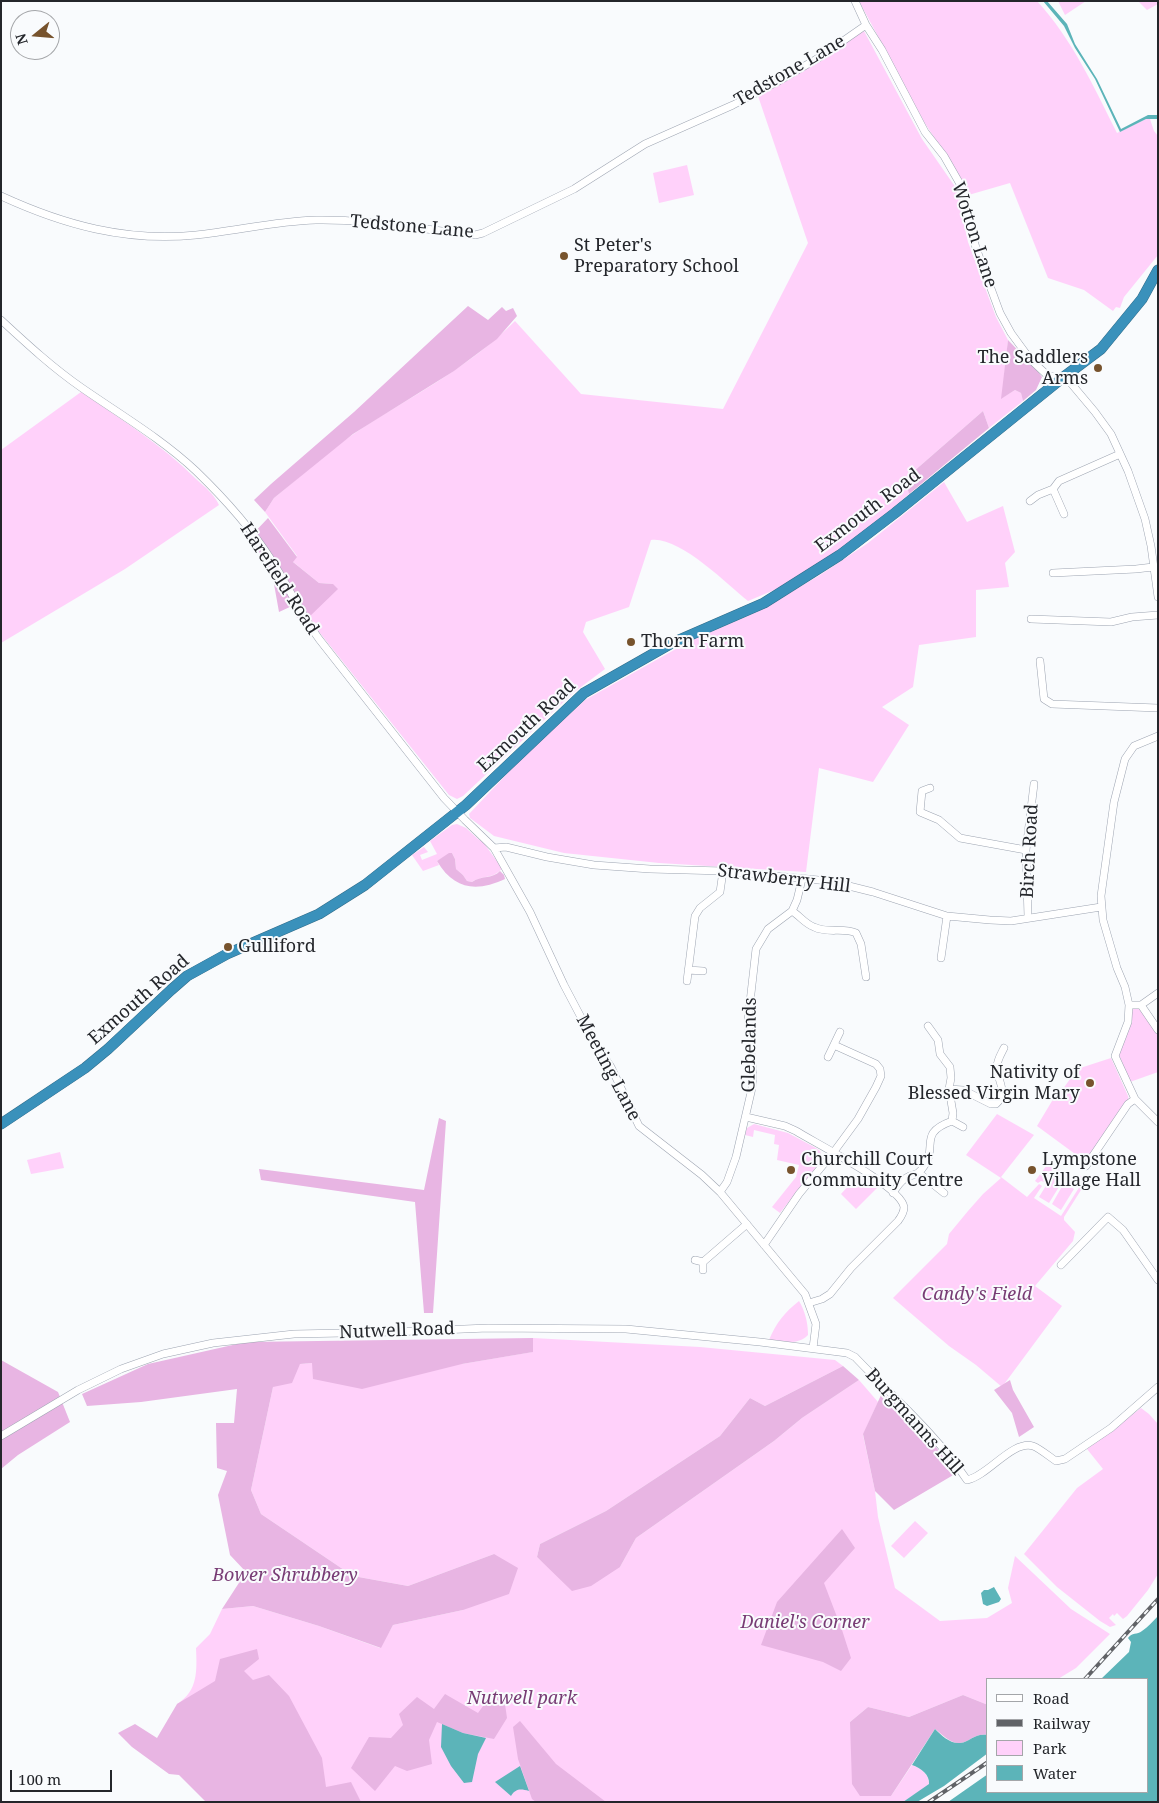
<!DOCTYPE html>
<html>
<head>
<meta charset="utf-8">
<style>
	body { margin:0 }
	#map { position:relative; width:1159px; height:1803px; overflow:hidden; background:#f9fbfd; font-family:"Noto Serif",serif }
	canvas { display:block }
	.frame { position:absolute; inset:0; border:2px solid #24262b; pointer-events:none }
	.legend { position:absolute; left:986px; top:1678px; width:162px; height:115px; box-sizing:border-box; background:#f9fbfd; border:1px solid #a4a6a9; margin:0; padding:6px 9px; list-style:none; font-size:15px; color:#24262b }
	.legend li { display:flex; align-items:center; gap:10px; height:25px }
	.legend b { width:25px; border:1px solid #a4a6a9 }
	.north { position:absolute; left:10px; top:10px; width:50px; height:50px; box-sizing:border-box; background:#f9fbfd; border:1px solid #a4a6a9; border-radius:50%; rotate:253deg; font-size:14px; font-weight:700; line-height:20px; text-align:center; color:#24262b }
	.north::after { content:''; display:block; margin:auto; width:18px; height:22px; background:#77532d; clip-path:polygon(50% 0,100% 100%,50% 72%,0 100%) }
	.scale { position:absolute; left:10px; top:1770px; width:102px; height:22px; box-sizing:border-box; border:2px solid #24262b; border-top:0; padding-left:6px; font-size:15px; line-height:18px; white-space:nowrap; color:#24262b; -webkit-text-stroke:4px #f9fbfd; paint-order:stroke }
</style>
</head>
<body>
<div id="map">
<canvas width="1159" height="1803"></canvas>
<div class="frame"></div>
<ul class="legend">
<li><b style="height:6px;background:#fff"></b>Road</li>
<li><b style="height:6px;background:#616367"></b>Railway</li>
<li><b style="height:14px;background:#ffd1fa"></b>Park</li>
<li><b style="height:14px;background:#5cb4b9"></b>Water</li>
</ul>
<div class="north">N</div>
<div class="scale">100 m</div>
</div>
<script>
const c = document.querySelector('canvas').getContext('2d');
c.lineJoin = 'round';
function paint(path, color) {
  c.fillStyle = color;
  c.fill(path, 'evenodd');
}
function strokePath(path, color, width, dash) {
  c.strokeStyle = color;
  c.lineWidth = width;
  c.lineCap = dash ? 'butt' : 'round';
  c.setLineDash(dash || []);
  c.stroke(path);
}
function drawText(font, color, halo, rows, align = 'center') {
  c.font = font + ' "Noto Serif",serif';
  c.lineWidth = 4;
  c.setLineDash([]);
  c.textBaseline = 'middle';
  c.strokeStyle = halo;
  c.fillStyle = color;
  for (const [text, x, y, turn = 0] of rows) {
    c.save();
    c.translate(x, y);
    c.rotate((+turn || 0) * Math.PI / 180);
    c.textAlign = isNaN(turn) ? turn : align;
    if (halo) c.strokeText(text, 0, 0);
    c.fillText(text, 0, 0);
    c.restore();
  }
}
paint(new Path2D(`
	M859,1h178c35,38 57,86 80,132l29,-14h4l4,12 4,5v119l-34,42 -4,11 -4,-1 -3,4 -29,-21 -36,-12 -38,-95 -45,13 -12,-30 -29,-44z
	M1058,1h28l-21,14z
	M1138,1h20v3l-11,6z
	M864,31l58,108 34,49 12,54 28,75 12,23 -6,58 13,-8 6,3 2,8 -34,27 -6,-17 -78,68 4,15 -51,44 -79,50 -31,13c-22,-18 -69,-65 -97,-61l-22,67 -43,15 -3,10 22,37 -32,24 -110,103 -6,3 -8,-4 -141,-177 25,-34 -14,-1 -27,-22 5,-5 -32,-44 9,-14c26,-21 52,-46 81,-65 54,-36 114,-65 160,-112l66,73 142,15 85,-166 -50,-147z
	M687,165l7,30 -35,8 -6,-30z
	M81,392c40,27 81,53 115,87 9,8 18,15 23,26l-94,64 -124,74v-193z
	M944,482l23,40 36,-16 12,46 -10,11 4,24 -33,3v47l-57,8 -6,42 -31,20 27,18 -36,57 -54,-14 -13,104 -147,-9 -95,-10 -70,-17 -24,-18 -1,-4 52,-55 64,-59 105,-59 69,-30 61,-36 48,-32z
	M457,824l9,4 12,11 5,3 19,26c-7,11 -20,7 -30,14l-5,-1 -4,-6 -7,-6 -1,-10 -3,-6 -15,8 2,4 -16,6 -11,-16 12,-8 4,5 -8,3 2,5 15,-6 -7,-13 22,-16z
	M1133,1009h6l19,24v39l-28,10 -11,-27z
	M1111,1058l17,38 1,5 -43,61 -49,-36 18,-30 2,1 16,-22 -2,-4z
	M997,1114l37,21 -33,42 26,20 12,-13 3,2 -8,12 27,18 19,-30 -25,-16 1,-2 15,8h13l-3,14 -17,27v3l11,12 -2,9 -38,45 27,20 -60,81 -26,-22 -27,-19 -56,-48 54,-54 2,-10 19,-23 15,-17 18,-16 -35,-23z
	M754,1124l34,9 28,15 4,3 2,6 -2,5 -40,51 -8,-6 24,-30 3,-12 -22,-5 2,-15 -5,-1 1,-9 -21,-5 -1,7 -8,-2 2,-7z
	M60,1152l4,16 -33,6 -4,-14z
	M1047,1165l6,2v2l-9,13 -3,-1 -3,2 -3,-2z
	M859,1174l19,13 -22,22 -15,-15z
	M1052,1176l10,6 -13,21 -10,-6z
	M1064,1183l10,6 -13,21 -9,-6z
	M799,1301c6,10 9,22 9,34 -11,11 -25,6 -39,5 7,-17 16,-28 30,-39z
	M533,1338l167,9 135,13 8,6 -78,40 -15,-8 -30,38 -114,75 -66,33 -3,13 10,9 73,1 16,-29 138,-97 28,-23 57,-38 19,22 -15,33 12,56 3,26 17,71 45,33 47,-3 25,-15 -4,-15 7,-32 56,53 39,25 -34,34 -18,11h-70v26l-25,-10 -54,22 -41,-10 -18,15 41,74 21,-31c9,3 18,10 17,20l-26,17h-669l-57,-98c21,-13 20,-33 19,-56l14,-14 12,-25 31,-3 66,20 61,22 13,-23 70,-15 31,-56 -86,32 -55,-10 -92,-62 -10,-24 22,-103 27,-23 12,-1 150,1 70,-12z
	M1141,1408l8,6 9,10v150l-10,16 -21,26 -4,3 -6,-6 -3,3 -1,-2 -4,4 7,7 -6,2 -10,-6 -43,-34 -33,-33 53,-66 26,-19 -16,-20z
	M915,1521l13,12 -24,25 -13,-12z`), '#ffd1fa');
paint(new Path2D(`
	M468,306l20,14 14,-13 4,4 7,-3 4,8 -20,23 -43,32 -101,63 -79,64 -9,14 -11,-12 17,-16 83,-72z
	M1008,340l28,29 6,8 -6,13 -13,11 -2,-8 -6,-3 -14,9z
	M983,411l6,17 -80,66 -4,-15z
	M268,518l29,39 -4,5 26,21 14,1 5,5 -30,29h-11l-5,-12 -13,6 -7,-39 -22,-36z
	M449,853h3l3,6 1,10 7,6 4,6 5,1c10,-7 21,-3 28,-11l4,4 1,4c-28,13 -51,11 -68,-18z
	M439,1118l7,3 -13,192h-9l-9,-111 -154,-22 -2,-11 165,21z
	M533,1338v14l-71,12 -100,25 -49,-10 -1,-16 -12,1 -8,19 -19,4 -22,103 10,24 92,62 55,10 86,-32 24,14 -9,26 -46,16 -70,15 -12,23 -62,-22 -66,-20 -31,3 24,-37 -16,-17 -12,-60 9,-24 -10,-3 -1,-45h18l3,-34 -96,13 -54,4 -5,-12 66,-30 98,-22z
	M1,1360l57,32 12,30 -52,33 -17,14z
	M843,1366l16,14 -57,38 -28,23 -138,97 -16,29 -29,19 -19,5 -35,-34 3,-13 66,-33 114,-75 30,-38 15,8z
	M1010,1380l3,10 21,37 -15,10 -7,-24 -18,-23z
	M882,1393l35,27 38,54 -61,36 -19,-19 -12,-57z
	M842,1529l13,19 -31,35 18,47 9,28 -10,13 -18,-9 -62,-17 16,-43z
	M257,1649l2,10 -15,12 9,9 16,-5 20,21 33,62 4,29 25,-5 10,20h-155l-27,-27 -10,-1 -37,-27 -14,-14 17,-9 22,14 20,-34 38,-23 5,-22z
	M494,1691l11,13 2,14 -13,21 -31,-6 -26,-11 -8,18 3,24 -25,7 -12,-5 -20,25 -24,-23 18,-31 22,1 12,-13 -4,-11 18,-17 17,12 11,-15 33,19z
	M963,1695l25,10v30c-15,-2 -17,7 -28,8 -10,1 -18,-9 -25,-14l-44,67h-31l-8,-12 -2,-62 18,-15 41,10z
	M520,1721l36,43 50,38h-70l-4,-3 -14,-40 -5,-32z`), '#e8b5e3');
paint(new Path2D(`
	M1043,1h4l20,23 8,20 22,35 24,50 27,-14h10v4h-12l-26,13 -25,-53 -20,-31 -11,-22z
	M994,1587l7,12 -2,3 -12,4 -4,-2 -2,-11 3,-3h4z
	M1158,1616v186h-210l40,-28v18h160v-113h-47l28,-27 2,-10 -3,-4c4,-6 9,-3 14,-7 6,-4 11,-10 16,-15z
	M442,1724l21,9 23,5 -8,16 -6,28 -8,1 -13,-17 -10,-19z
	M935,1729c6,6 15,15 25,14 11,-1 13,-10 28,-8v18l-44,33 -27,16h-14l26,-18c1,-9 -8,-16 -17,-19z
	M520,1766l9,25c-8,-2 -13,-3 -18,5l-16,-14z`), '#5cb4b9');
const minor = new Path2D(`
	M855,1l11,24 16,25 43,82 19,24 16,28 16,64 24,65 11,20 19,26 17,16 22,6 26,31 16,22 17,37 17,48 6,27 7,51
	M1,196c63,29 125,46 195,39 40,-4 80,-14 120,-15 53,-1 107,10 159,15l8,-2 91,-44 71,-45 88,-39 44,-23 43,-25 46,-32
	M1,320c26,24 52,48 81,68 39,27 80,51 114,83 28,27 55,57 76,90 16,25 29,53 47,78l125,159 21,22 29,28 36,64 34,73 29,55 18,27 28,59 63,49 18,17 85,102 11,30 -3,24
	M1053,489l6,-8 61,-27
	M1030,501l8,-6 15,-6 11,25
	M1053,573l83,-4 17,-2
	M1031,619l80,3 21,-5 26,-2
	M1040,661l4,38 8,5 106,4
	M1158,736l-24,10 -9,13 -11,43 -13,94 2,24 14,48 8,19 4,18 -1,17 -13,34 20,43 23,23
	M930,788l-8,3 -2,21 19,8 21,18 66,12
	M494,848l12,-1 41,10 47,8 56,4 73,2 106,10 44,11 74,24 43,4 21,1 90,-14
	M792,911c8,5 13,13 22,16 14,7 28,0 42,6l5,11 5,33
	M1028,917l-2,-67 8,-66
	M941,958l6,-42
	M688,970l15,1
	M687,981l8,-65 5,-8 20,-16 3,-21
	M1129,1005h12l17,-12
	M1141,1005l17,25
	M828,1057l12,-25
	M949,1089l14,1 28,14h5c13,-12 1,-23 1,-37 0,-7 4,-13 7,-19
	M746,1117l39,9 11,5c19,12 105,55 108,76 0,5 -3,10 -6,14l-47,47 -21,26 -8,5 -13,4
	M952,1121l11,6
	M1086,1166l42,-62 7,-5
	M919,1173l25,20
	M720,1192l7,-10 9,-25 16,-69 1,-14 -5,-54 8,-71 12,-20 24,-18 5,-11 5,-21
	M893,1193c3,-5 8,-12 13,-15 6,-4 11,-2 16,-9 18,-22 -6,-35 30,-48l1,-8 -4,-24 2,-11 -1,-11 -10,-13 -2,-14 -10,-14
	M764,1245l35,-51 34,-41 25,-34 18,-32 5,-11 -1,-7 -4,-5 -42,-19
	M695,1260l8,2v8
	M703,1262l44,-38
	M1061,1265l47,-48 15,13 35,50
	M1,1436l77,-46 43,-21 42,-15 50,-11 81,-9 99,-2 95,-4 138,1 134,13 87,11 8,4c38,40 81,77 112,123 21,-4 45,-40 66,-34 6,2 17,11 23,15l9,-2 46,-31 47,-41`);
const highway = new Path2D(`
	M1,1124l84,-56 23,-19 63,-59 16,-14 40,-22 92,-40 46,-29 101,-80 118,-112 88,-50 92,-40 76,-48 55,-42 166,-134 40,-30 41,-50 16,-29`);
strokePath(minor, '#9da4b1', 8);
strokePath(highway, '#326c89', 11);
strokePath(minor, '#fff', 7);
strokePath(highway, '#3a91bb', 10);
const rail = new Path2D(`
	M1085,1679l73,-80
	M929,1802l59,-40`);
strokePath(rail, '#616367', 4);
strokePath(rail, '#f9fbfd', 2, [5.5]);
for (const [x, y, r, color] of [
	[564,256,5,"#77532d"],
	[1098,368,5,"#77532d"],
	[631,642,5,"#77532d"],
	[228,947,5,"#77532d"],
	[1090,1083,5,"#77532d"],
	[791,1170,5,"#77532d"],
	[1032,1170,5,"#77532d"]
]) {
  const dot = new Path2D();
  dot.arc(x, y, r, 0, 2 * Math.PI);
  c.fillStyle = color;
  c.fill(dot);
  strokePath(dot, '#f9fbfd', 2);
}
drawText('18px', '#24262b', '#f9fbfd', [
	["Tedstone Lane",790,71,-30],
	["Tedstone Lane",412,227,5],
	["Wotton Lane",974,235,72],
	["Exmouth Road",868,511,-37],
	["Harefield Road",279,579,57],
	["Exmouth Road",527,726,-43],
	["Birch Road",1030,851,-87],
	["Strawberry Hill",784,879,7],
	["Exmouth Road",139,1000,-41],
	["Glebelands",750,1045,-89],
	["Meeting Lane",608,1068,62],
	["Nutwell Road",397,1331,-2],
	["Burgmanns Hill",914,1422,48]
]);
drawText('18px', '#24262b', '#f9fbfd', [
	["St Peter's",574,246],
	["Preparatory School",574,267],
	["The Saddlers",1088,358,"right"],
	["Arms",1088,379,"right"],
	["Thorn Farm",641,642],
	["Gulliford",238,947],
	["Nativity of",1080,1073,"right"],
	["Blessed Virgin Mary",1080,1094,"right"],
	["Churchill Court",801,1160],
	["Community Centre",801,1181],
	["Lympstone",1042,1160],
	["Village Hall",1042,1181]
], 'left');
drawText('italic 18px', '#783c75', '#f9fbfd', [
	["Candy's Field",977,1295],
	["Bower Shrubbery",285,1576],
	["Daniel's Corner",805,1623],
	["Nutwell park",522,1699]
]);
</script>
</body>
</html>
